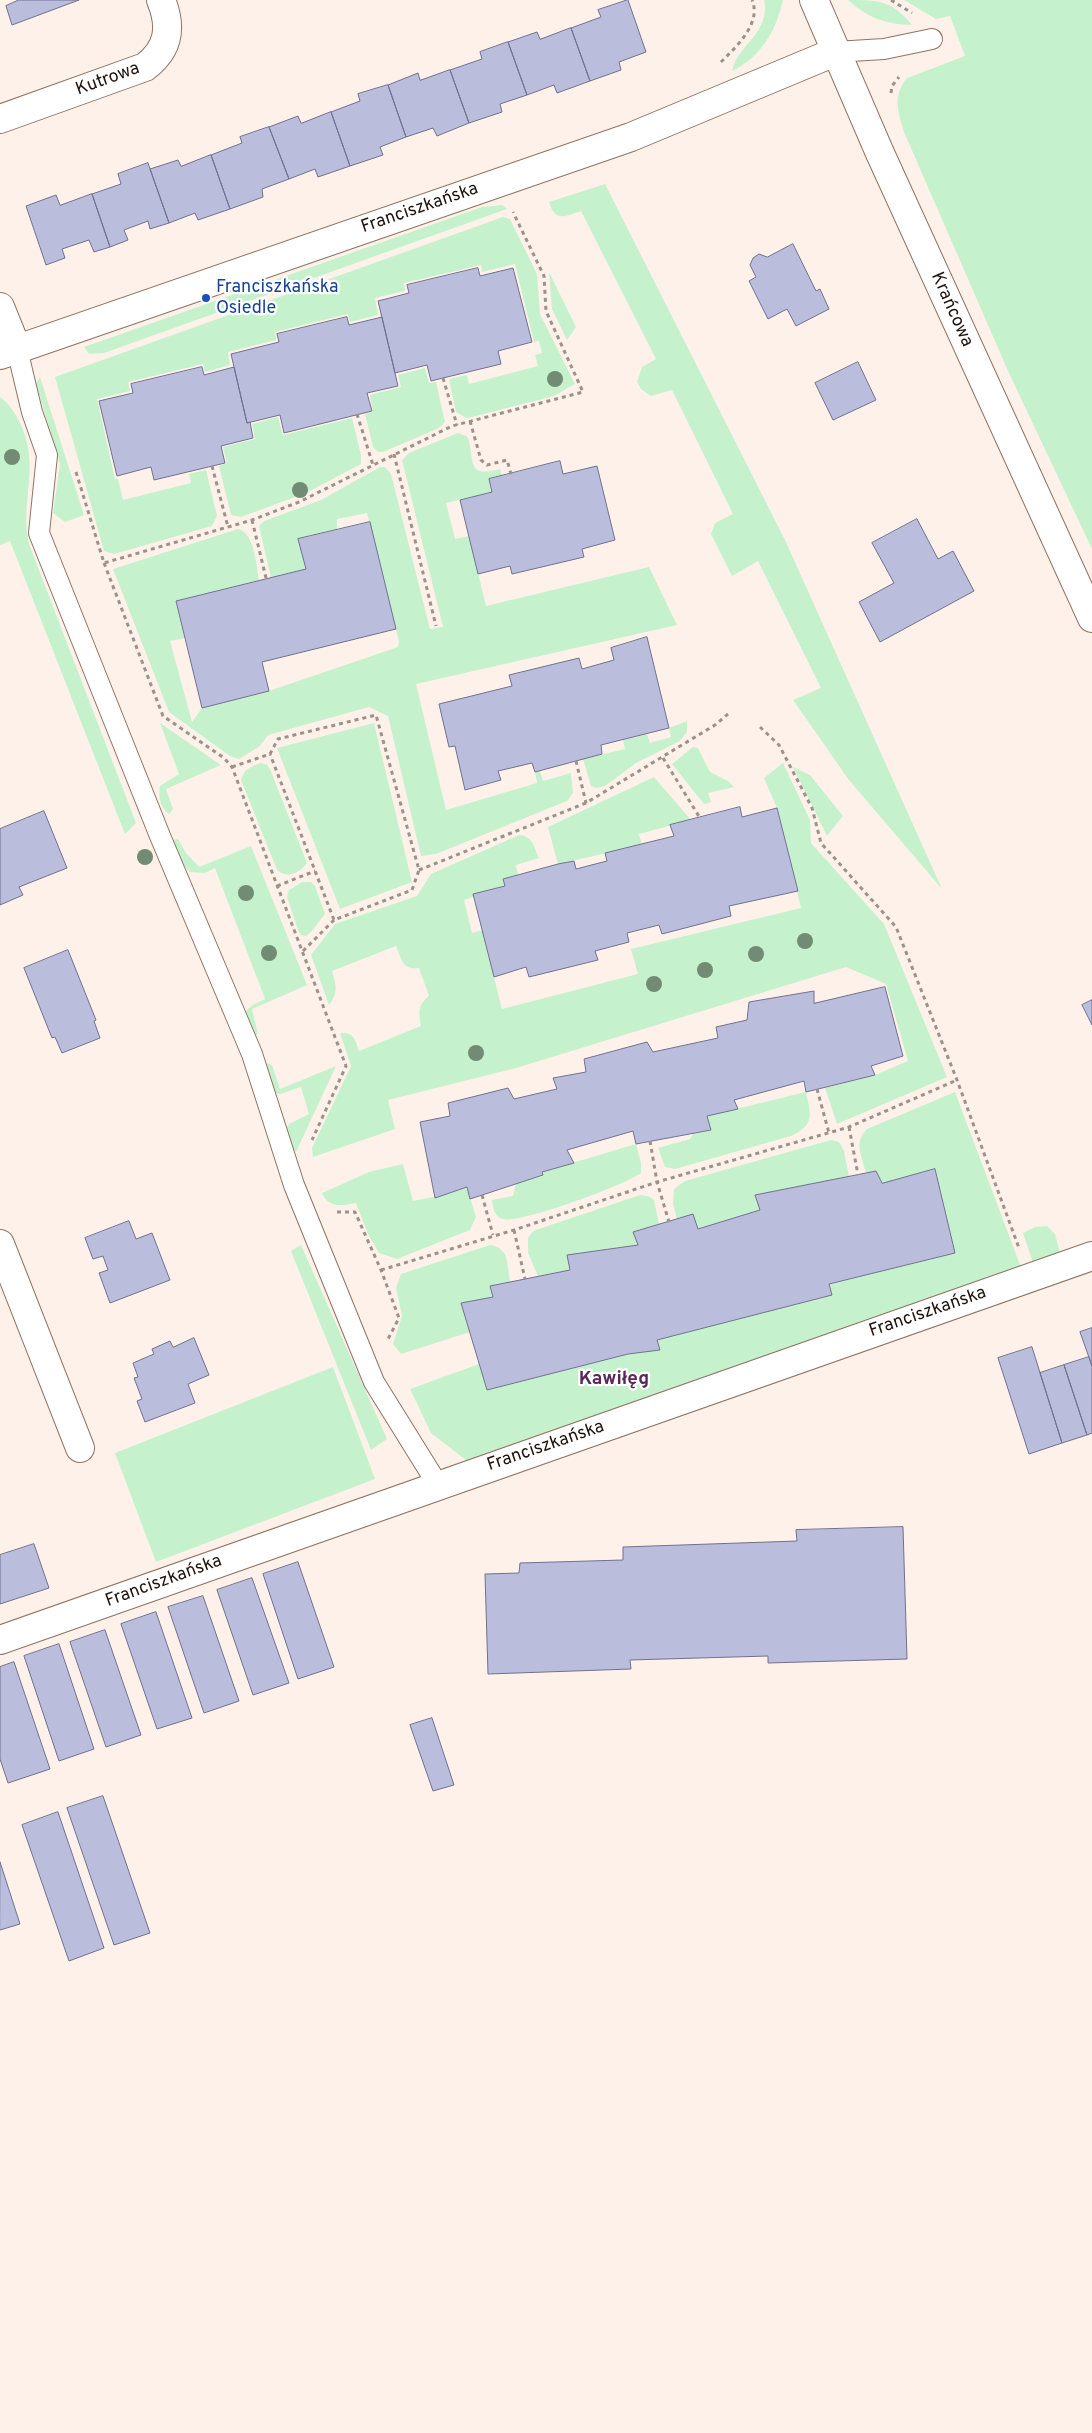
<!DOCTYPE html>
<html>
<head>
<meta charset="utf-8">
<style>
	body { margin:0 }
	canvas { display:block; background:#fef1e9 }
</style>
</head>
<body>
<canvas width="1092" height="2433"></canvas>
<script>
const c = document.querySelector('canvas').getContext('2d');
c.lineJoin = 'round';
function paint(path, color) {
  c.fillStyle = color;
  c.fill(path, 'evenodd');
}
function strokePath(path, color, width, dash) {
  c.strokeStyle = color;
  c.lineWidth = width;
  c.lineCap = dash ? 'butt' : 'round';
  c.setLineDash(dash || []);
  c.stroke(path);
}
function drawText(font, color, halo, rows, align = 'center') {
  c.font = font + ' Overpass,sans-serif';
  c.lineWidth = 4.5;
  c.setLineDash([]);
  c.textBaseline = 'middle';
  c.strokeStyle = halo;
  c.fillStyle = color;
  for (const [text, x, y, turn = 0] of rows) {
    c.save();
    c.translate(x, y);
    c.rotate((+turn || 0) * Math.PI / 180);
    c.textAlign = isNaN(turn) ? turn : align;
    if (halo) c.strokeText(text, 0, 0);
    c.fillText(text, 0, 0);
    c.restore();
  }
}
paint(new Path2D(`
	M764,0h19c-7,31 -22,57 -51,71 5,-26 39,-38 32,-71z
	M848,0c30,0 44,0 64,25 -25,0 -46,-8 -64,-25z
	M904,0h188v549l-84,-178 -104,-239c-6,-20 -12,-36 3,-54l58,-22 -15,-40 -14,3z
	M605,184l180,356 157,349 -93,-109 -56,-80 28,-12 -63,-127 -26,15 -21,-42 4,-11 18,-9 -61,-124 -21,6 -10,-7 -4,-7 5,-15 14,-8 -75,-148c-15,5 -26,12 -32,-9z
	M502,205l5,4 -403,144 -15,1 -5,-7 398,-140z
	M503,217l7,2 27,55 3,40 35,70 -21,12 -82,21 -6,1 -10,-6 -7,-33 18,-4 2,9 69,-18 -3,-11 7,-2 -3,-12 -5,1 -19,-78 -33,8 -1,-7 -77,18 1,8 -30,7 3,17 -28,7 -2,-8 -73,18 1,8 -48,12 2,13 -25,7 -2,-8 -75,18 2,9 -33,8 18,80h3l5,21 68,-17 -2,-9 17,-4 11,46 -5,10 -98,28 -10,-3 -49,-174z
	M549,272l27,55 -9,13 -15,-31z
	M425,368l4,15 7,-1 9,40 -6,6 -56,24h-5l-5,-5 -8,-33 8,-2 -3,-17 31,-8 -3,-12z
	M40,377l44,138 -19,7 -12,-9 7,-49 -24,-80z
	M0,397c9,6 14,15 19,24 23,45 0,79 10,123l107,279 -11,11 -115,-293 -10,4z
	M278,417l5,18 69,-17 9,37v9l-55,29 -65,24 -10,-2 -12,-49 8,-3 -4,-16 32,-8 -3,-15z
	M458,433l8,3 3,4c5,26 0,37 31,29l2,7 -13,3 3,13 -46,11 9,36 14,-3 17,70 163,-39 28,58 -261,59 30,126 91,-27 -2,-11 5,-1 3,10 28,-8 2,20 -6,8 -131,53 -15,2 -33,-140 -19,-9 -101,28 -8,11 -21,13 -9,-3 -61,-44 -56,-143 125,-40c17,4 18,36 21,51l-83,21 9,37 -15,3 22,81 10,-14 64,-16 132,-45 1,-6 -32,-128 -30,6v11l-38,9 7,30 -35,9 -12,-52 5,-5 57,-21 59,-33h5l6,7 39,155 13,-2 -41,-167 7,-7z
	M687,721v11l-7,9 -44,22 -31,23 -9,2 -5,-2 -8,-27 42,-10 -2,-9 24,-6 3,9 21,-6 -2,-9z
	M160,723l61,42 -55,24 7,20 -4,5c-9,-6 -11,-18 -9,-28l19,-12z
	M374,723l38,159 -72,27 -63,-161z
	M693,747l5,1 12,24 18,9 6,6 -26,6 3,9 -7,2 -32,-40z
	M261,763l6,2 3,4 37,94c-7,10 -20,16 -30,7l-36,-90c3,-11 9,-13 20,-17z
	M783,763l27,57 1,23 73,81 63,153 -110,47 -12,-36 50,-13 33,-14 -22,-77 -40,-17 -330,101 -128,32 7,29 -82,28 -1,-9 39,-82 -11,-33c14,-1 15,6 19,18l62,-25c-2,-13 -4,-21 8,-30l-10,-28c-17,2 -17,-8 -23,-22l-64,25c4,14 7,22 -3,34l-18,-50 24,-31 82,-28 14,-22 88,-39c14,1 15,12 20,23l-23,7 2,10 -14,4 1,7 -41,14 8,33 10,-3 20,79 136,-35 -7,-25 170,-41 -24,-100 -13,-30z
	M793,767l17,8 33,41 -16,20z
	M654,777l37,43 -52,14 3,11 -84,19 -10,-37z
	M178,839l8,14 13,14 52,-21 56,139 -55,24 6,25 -5,2 -10,-17c3,-13 11,-14 22,-20l-50,-131 -10,5 -15,-1 -7,-8 -11,-24z
	M302,882h9l4,4 10,28 -14,18 -5,4 -5,-1 -3,-5 -11,-33 2,-7z
	M267,1063l5,2 8,24 56,-23 -40,86 -5,-6 -5,-17 3,-5 20,-10 -8,-27 -21,7 -6,-1 -12,-25z
	M806,1092c5,23 9,33 -15,44l-116,33 -10,-2 -7,-19 32,-9 3,-5 18,-4 -4,-14z
	M955,1092l67,178 -551,194 -40,-31 -21,-44 69,-25 8,26 141,-36 29,-14 175,-45 -3,-11 126,-31 -20,-84 -53,14 -6,-12 -10,2c-4,-17 -13,-31 1,-44z
	M831,1140l8,2 5,9 5,26 -94,19 5,14 -62,19 -21,-10 -4,-15 1,-15 11,-8z
	M636,1144l5,19v10c-16,12 -121,51 -138,46 -9,-2 -10,-11 -11,-19l21,-4 3,-12 27,-8 -1,-4z
	M403,1164l10,37 26,-5 28,-9 9,30 -6,13 -73,29 -18,-6 -11,-19 -12,-31c-14,3 -28,5 -34,-10l47,-21z
	M640,1195l8,1 6,4 5,24 -26,8 5,13 -71,10 3,15 -32,6 -10,-23v-15l5,-7z
	M1047,1226l8,8 6,23 -27,9 -11,-33 12,-6z
	M301,1245l86,194 -16,11 -80,-199z
	M490,1245c20,3 17,20 20,37l-20,4 3,11 -23,35 -69,22 -8,-10 9,-28 -6,-28 5,-14z
	M333,1367l42,112 -219,83 -41,-109z`), '#c5f2cc');
const building = new Path2D(`
	M19,0h60l-67,25 -6,-19z
	M628,0l18,52 -27,10 2,8 -31,11 -19,-53 30,-11 -3,-7z
	M571,28l19,53 -33,12 -3,-8 -27,10 -19,-53 29,-10 3,7z
	M508,42l19,53 -27,9 2,8 -33,11 -19,-53 32,-11 -2,-7z
	M450,70l19,53 -32,13 -4,-8 -27,9 -18,-52 30,-12 2,7z
	M388,85l18,52 -26,10 3,8 -33,11 -19,-54 29,-11 -2,-7z
	M331,112l19,54 -32,11 -3,-8 -26,10 -20,-52 29,-11 3,7z
	M269,127l20,52 -27,10 1,8 -33,12 -19,-54 31,-12 -2,-6z
	M211,155l19,54 -32,11 -3,-7 -26,10 -19,-54 28,-9 3,6z
	M148,163l21,60 -19,6 -2,-8 -24,9 4,10 -18,7 -18,-53 29,-10 -3,-10z
	M92,194l18,53 -16,5 -5,-12 -27,9 3,9 -19,7 -20,-59 30,-11 4,10z
	M793,244l23,47 4,-2 9,20 -33,17 -9,-17 -19,10 -19,-38 7,-4 -6,-12 3,-7 6,-4 8,3z
	M478,268l2,8 33,-8 19,74 -34,9 3,13 -58,14 -12,3 -4,-16 -32,8 -17,-72 31,-8 -2,-8z
	M347,317l2,8 33,-8 16,69 -31,7 5,18 -88,22 -4,-18 -33,8 -16,-69 48,-12 -2,-8z
	M858,362l18,38 -43,20 -18,-37z
	M202,367l2,8 30,-8 13,56 3,-1 3,16 -32,8 4,17 -71,17 -3,-13 -34,9 -18,-75 34,-8 -2,-9z
	M560,461l3,13 34,-8 18,74 -33,9 2,8 -72,17 -2,-8 -32,8 -18,-74 32,-8 -3,-13z
	M917,519l21,40 15,-8 21,40 -94,51 -21,-40 35,-19 -22,-40z
	M370,522l26,107 -134,33 7,29 -67,17 -26,-107 130,-32 -8,-30z
	M647,637l22,91 -68,17 1,9 -67,18 -3,-9 -34,8 3,9 -36,10 -10,-44 -6,1 -10,-43 73,-18 -3,-11 70,-17 3,11 32,-9 -3,-12z
	M740,807l2,10 35,-9 21,83 -69,15 2,10 -69,18 -3,-9 -32,8 2,9 -34,9 3,9 -69,17 -3,-10 -32,10 -21,-83 32,-8 -2,-7 55,-15 16,-3 2,8 31,-8 -2,-8 69,-17 -4,-11z
	M44,811l23,57 -48,19 4,8 -23,10v-76z
	M68,950l28,70 -2,1 6,17 -38,15 -7,-16 -3,1 -28,-70z
	M885,987l18,69 -32,10 4,9 -69,17 -2,-11 -70,19 4,9 -31,7 4,14 -75,14 -3,-13 -66,19 7,13 -32,9 1,3 -73,24 -3,-12 -32,11 -15,-76 30,-6 -2,-13 60,-15 6,11 43,-10 -4,-11 33,-6 -2,-13 63,-17 6,10 65,-14 -2,-11 31,-7 2,-18 65,-11v12z
	M1092,1000v25l-10,-20z
	M935,1169l20,84 -126,31 3,11 -175,45 3,10 -32,4 -141,36 -26,-87 32,-6 -3,-11 80,-16 -3,-15 71,-10 -5,-13 60,-18 5,15 62,-19 -5,-15 121,-24 6,12z
	M129,1221l7,18 16,-6 18,47 -60,23 -11,-30 9,-3 -5,-14 -10,3 -8,-21z
	M1092,1328v38l-12,-34z
	M194,1338l15,37 -21,9 7,19 -50,19 -8,-21 5,-2 -8,-21 4,-1 -5,-14 21,-9 -2,-5 18,-8 3,6z
	M1032,1347l30,96 -33,11 -31,-96z
	M1089,1357l3,9v67l-5,2 -23,-70z
	M1064,1365l23,70 -25,8 -22,-70z
	M903,1527l4,132 -139,4v-7l-138,4 1,9 -143,5 -3,-100 34,-1 1,-10 103,-3v-13l174,-6 -1,-11z
	M34,1544l15,44 -49,16v-49z
	M298,1562l36,105 -36,12 -35,-105z
	M252,1578l37,105 -36,12 -36,-105z
	M203,1596l36,105 -35,12 -36,-106z
	M156,1612l36,106 -35,11 -36,-105z
	M105,1630l36,105 -35,12 -36,-105z
	M59,1644l35,105 -35,12 -35,-105z
	M14,1662l36,107 -42,14 -8,-24v-92z
	M432,1718l22,67 -21,6 -23,-66z
	M103,1796l47,137 -36,12 -47,-137z
	M58,1812l46,136 -35,13 -47,-136z
	M0,1862l20,62 -20,6z`);
paint(building, '#bbbddd');
strokePath(building, '#70718e', 1);
const service = new Path2D(`
	M835,52l49,-3 48,-10
	M17,349l15,63 15,43 -8,78 121,303 92,218 42,131 80,197 64,103`);
const minor = new Path2D(`
	M814,0l65,151 213,467
	M0,119l145,-52c24,-18 27,-40 16,-67
	M0,307l17,42
	M0,355l631,-218 204,-85
	M0,1244l80,204
	M0,1640l1092,-384`);
strokePath(service, '#907362', 22);
strokePath(minor, '#907362', 30);
strokePath(new Path2D(`
	M891,0l21,13
	M721,62c15,-15 41,-39 31,-62
	M891,93l1,-7 7,-9
	M443,378l14,47
	M357,414l16,51
	M470,421l11,39 6,5 20,-5 4,14
	M394,454l42,172
	M212,466l16,61
	M76,472l28,91 148,-43 47,-18 153,-76 131,-34 -37,-81 -2,-35 -31,-64
	M252,520l14,58
	M104,563l59,153 61,42 8,9 114,299 -34,74
	M760,727l19,18 33,63 9,35 75,84 61,153 62,168
	M663,758l37,60
	M576,761l10,42
	M232,767l38,-13 8,-15 98,-24 43,155 -7,20 -78,30 -64,-166
	M419,870l167,-67 129,-78 13,-11
	M277,886l38,-15
	M303,951l31,-31
	M817,1089l12,44
	M849,1127l9,48
	M650,1141l7,41 12,40
	M482,1195l11,40
	M337,1212h18l26,58 18,48 -11,21
	M514,1230l11,49
	M381,1270l133,-40 143,-48 192,-55 108,-47`), '#9d9189', 3, [4, 4]);
strokePath(service, '#fff', 20);
strokePath(minor, '#fff', 28);
c.fillStyle = '#728b74';
for (const [x, y] of [
	[555,379],
	[12,457],
	[300,490],
	[145,857],
	[246,893],
	[805,941],
	[269,953],
	[756,954],
	[705,970],
	[654,984],
	[476,1053]
]) {
  c.beginPath();
  c.arc(x, y, 8, 0, 2 * Math.PI);
  c.fill();
}
for (const [x, y, r, color] of [
	[206,298,5,"#1a4fb4"]
]) {
  const dot = new Path2D();
  dot.arc(x, y, r, 0, 2 * Math.PI);
  c.fillStyle = color;
  c.fill(dot);
  strokePath(dot, '#fff', 2);
}
drawText('18px', '#1f140d', '#fff', [
	["Kutrowa",108,80,-20],
	["Franciszkańska",420,209,-19],
	["Krańcowa",951,310,66],
	["Franciszkańska",928,1313,-19],
	["Franciszkańska",546,1447,-19],
	["Franciszkańska",164,1582,-20]
]);
drawText('18px', '#164399', '#fff', [
	["Franciszkańska",216,288],
	["Osiedle",216,309]
], 'left');
drawText('bold 19px', '#592859', '#fff', [
	["Kawiłęg",614,1380]
]);
</script>
</body>
</html>
